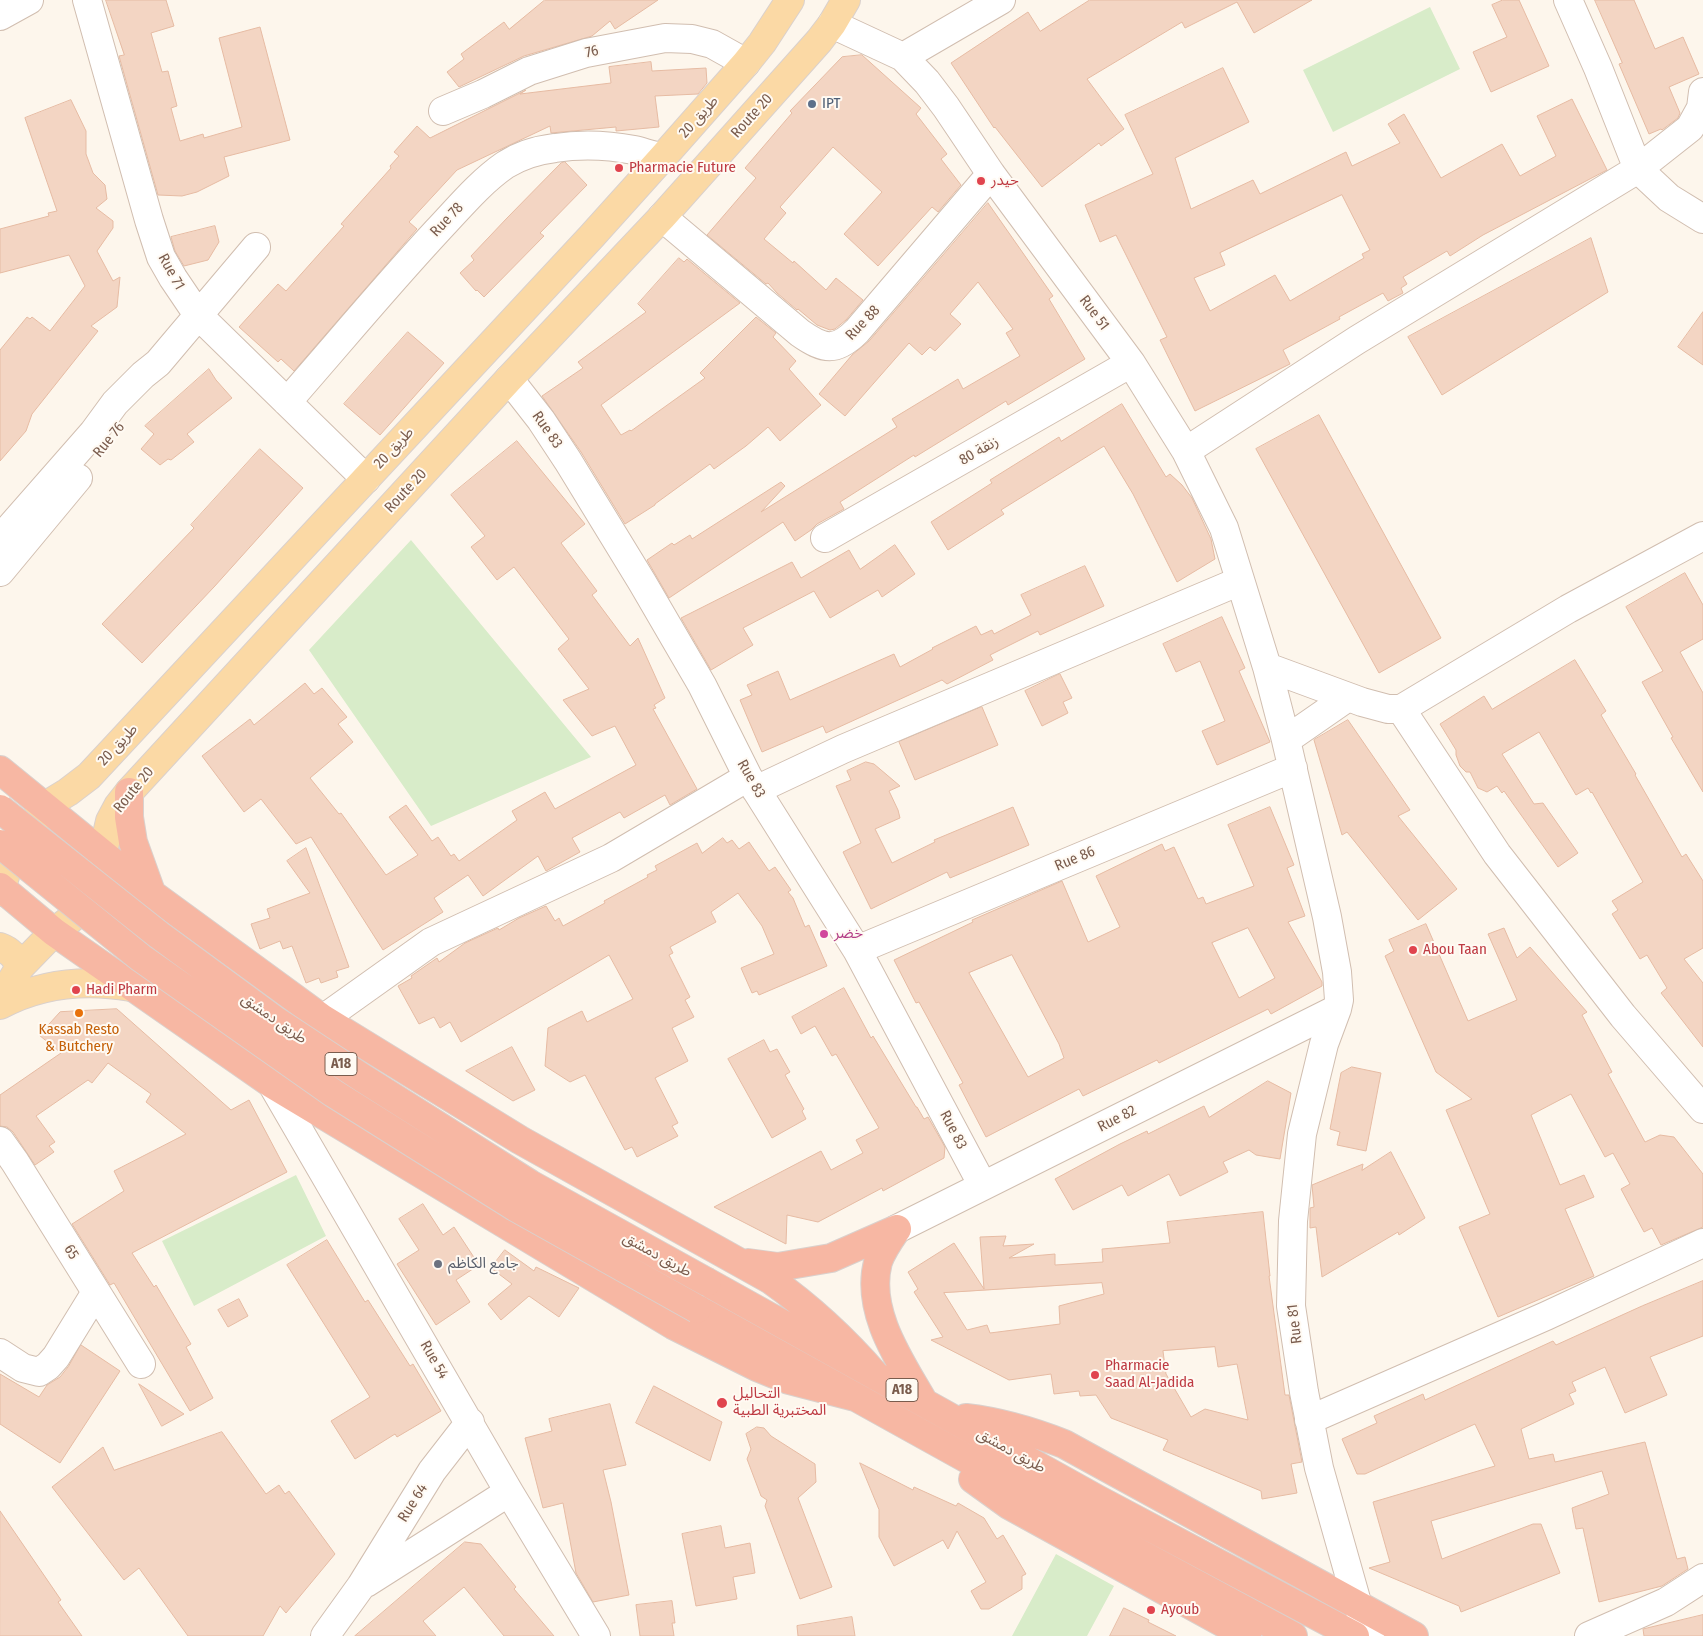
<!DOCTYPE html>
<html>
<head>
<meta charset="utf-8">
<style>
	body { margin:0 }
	canvas { display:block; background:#fdf6ec }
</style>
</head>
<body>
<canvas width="1703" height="1636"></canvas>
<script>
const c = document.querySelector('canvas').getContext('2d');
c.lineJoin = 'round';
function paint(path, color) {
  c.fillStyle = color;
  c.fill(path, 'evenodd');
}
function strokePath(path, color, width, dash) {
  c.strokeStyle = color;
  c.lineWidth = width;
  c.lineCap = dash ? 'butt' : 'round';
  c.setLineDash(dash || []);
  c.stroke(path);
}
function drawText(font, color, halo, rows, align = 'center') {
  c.font = font + ' "Fira Sans Condensed","Noto Sans Arabic",sans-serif';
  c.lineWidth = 4;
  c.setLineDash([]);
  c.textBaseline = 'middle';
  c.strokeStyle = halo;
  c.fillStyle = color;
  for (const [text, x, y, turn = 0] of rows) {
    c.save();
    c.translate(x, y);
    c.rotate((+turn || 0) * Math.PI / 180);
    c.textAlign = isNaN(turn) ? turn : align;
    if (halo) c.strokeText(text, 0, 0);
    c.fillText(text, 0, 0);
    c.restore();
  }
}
paint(new Path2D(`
	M1430,7l30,62 -127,63 -30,-62z
	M411,540l180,217 -160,69 -122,-176z
	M296,1175l30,61 -132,70 -32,-65z
	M1056,1554l58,32 -27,50h-75z`), '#d8ecc9');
const building = new Path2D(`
	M106,0h60l8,26 -23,7 11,39 6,-1 9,35 -6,2 9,33 23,-7 1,4 38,-11 -23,-89 41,-11 30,113 -66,17 5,19 -32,16 -15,4 -24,-1 -39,-139 5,-1z
	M545,0h113l-43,29 -5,-8 -18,15 -68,20 -65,31 -12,-15 17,-13 -3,-5 43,-32 5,7z
	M1090,0h222l-58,33 -17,-31 -52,26 -3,-6 -95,57 37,50 -23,17 -2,-3 -57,44 -47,-60 -1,1 -43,-65 77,-51 12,19z
	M1503,0h16l30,66 -58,26 -18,-40 34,-15 -15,-32z
	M1595,0h39l21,49 28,-12 16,37 -30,13 11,26 -2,5 -16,12 -1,-1 -12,5 -30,-70 3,-1z
	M862,55l59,53 -5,6 31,40 -6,5 20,26 -23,27 -6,-5 -54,59 -34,-32 38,-42 -49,-45 -53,60 6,6 -22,26 29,24 1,-2 32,29 10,-12 27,22 -17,20 -11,9 -5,1 -13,-5 -19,-16 -1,1 -20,-17 -9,-10 -2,1 -59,-49 49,-57 -11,-10 47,-55 -2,-2 52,-54z
	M651,62l1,9 54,-3 1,15 -9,11 -43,2 4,31 -43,4v-4l-65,6 -1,-7 -93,44 -48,52 8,7 -123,142 -13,-12 -3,3 -39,-35 39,-43 8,7 58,-65 -3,-2 50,-56 -1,-2 9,-10 -5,-4 23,-26 13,12 96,-48 -6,4 91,-11 -2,-16z
	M1223,68l26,54 -74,36 16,51 62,-29 7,14 86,-42 6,14 48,-23 -12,-19 16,-10 37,64 61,-34 18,32 36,-20 -19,-40 35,-17 35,71 -124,65 -33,21 -3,-5 -44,26 4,7 -6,4 2,5 -15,8 -5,-8 -44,24 1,2 -57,31 7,14 -95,47 -35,-71 7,-3 -51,-102 -16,7 -15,-37 68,-31 -28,-59zM1342,195l28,55 -8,4 2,4 -74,43 -15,-26 -65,36 -16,-33 31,-13 -5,-12z
	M71,100l15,31v23l7,19 12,12 2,14 -11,9 17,13v7l-16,23 16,30 7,-4 -3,30 -26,19 7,5 -66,83 -6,17 -26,30v-111l27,-33 3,2 2,-2 18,14 35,-45 -16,-31 -69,18v-44l49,-13 -1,-3 9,-2 -32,-93z
	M565,162l22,23 -47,48 4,3 -60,61 -7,-7 -1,1 -16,-18 14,-13 -3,-4 36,-38 54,-55z
	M988,203l65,93 -4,3 36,60 -77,46 -2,-4 -91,56 -1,-2 -74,47 4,7 -27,15 -6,6 -16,11 -12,-19 -114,76 -22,-38 25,-17 2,2 16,-10 2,4 89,-57 4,4 -24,26 136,-85 -5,-8 66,-40 5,10 57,-33 -14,-23 7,-4 -35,-47 -28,32 11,10 -26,27 -5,-4 -8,8 -13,-12 -64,73 -26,-22 33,-39 17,-14z
	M215,226l4,16 -11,18 -24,6 -9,-15 -4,-14z
	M1591,238l17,54 -166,103 -34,-58z
	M679,258l5,4 3,-3 53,44 -139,102 20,30 9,-5 1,1 74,-53 -5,-5 56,-56 20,16 -3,4 23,24 -7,8 32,36 -41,36 -12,-14 -22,19 -32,23 -4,-5 -55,40v1l-30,19 -44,-72 -39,-56 41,-28 -5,-6 68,-50 -8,-8z
	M1703,312v53l-25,-18z
	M408,332l36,31 -64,72 -36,-31z
	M209,369l7,11 16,18 -45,36 7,8 -23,18 -3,-1 -8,6 -19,-16 13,-15 -9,-8z
	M1122,404l44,73 4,-3 12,11 10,13 19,41 4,20 -38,23 -44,-88 -29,-48 -103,64 3,4 -56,36 -17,-28 61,-39 -2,-3 69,-43 2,4z
	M1319,415l122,223 -62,35 -123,-224z
	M517,441l68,83 -24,19 36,48 -5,4 38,51 8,-8 27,60 -11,7 2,3 -3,1 44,80 -27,16 -5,-10 -41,23 -4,-6 -48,26 8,14 -34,19 -8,-15 -55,40 -15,-21 -34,23 9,14 -60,38 -72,-113 -15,7 -35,-45 -17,13 -42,-56 48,-37 4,6 51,-42 9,11 8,-6 25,29 -9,7 15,18 -43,36 29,36 2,-1 45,62 32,-20 -29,-38 17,-12 26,36 6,-4 13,19 3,-2 5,7 58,-41 -5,-9 33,-19 10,17 81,-44 -21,-39 -23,10 -29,-36 26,-11 -31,-40 11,-10 -55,-72 -17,13 -26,-33 14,-11 -34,-41z
	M260,449l43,39 -89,99 -72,76 -40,-39 92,-96 -3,-3z
	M895,545l20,29 -33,23 -4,-7 -48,28 -16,-27 -71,37 10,17 -42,25 -30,-52 111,-56 9,16 48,-28 11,19z
	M1085,566l19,40 -64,29 -2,-4 -48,24 3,5 -46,24 -5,-4 -116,53 -3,-7 -61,26 -22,-52 12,-5 -5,-10 31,-14 12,29 104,-46 6,13 33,-18 -1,-1 44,-22 5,9 11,-5 2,4 37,-19 -10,-20z
	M1685,573l18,32v34l-23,13 23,41v99l-32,-54 2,-1 -31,-55 21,-11 -37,-64z
	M1222,617l23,51 -6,3 31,71 -53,23 -15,-34 23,-10 -25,-60 -24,11 -13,-28z
	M1575,660l31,51 -5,4 35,59 -1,1 47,82 4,-3 17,27v67l-19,11 19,24v64l-42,-54 6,-5 -20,-33 -7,4 -28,-45 6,-4 -6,-9 31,-19 -51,-90 -1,1 -3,-5 -12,7 -37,-63 -37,22 32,50 9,-1 35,50 -20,14 -54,-76 -2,2 -5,-7 -10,6 -9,-4 -8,-16h-4l-6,-6 -4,-11v-5l-16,-26 44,-28 8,13z
	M1060,674l12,24 -9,4 5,11 -26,13 -17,-35z
	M982,707l16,38 -83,35 -16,-38z
	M1348,720l62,90 -12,6 59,73 -39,31 -71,-88 -5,3 -28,-95z
	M866,762l8,2 26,22 -11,5 9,19 2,8 -25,11 17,34 43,-21 -1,-2 79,-33 16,38 -79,33 -3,-6 -76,37 -28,-57 18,-9 -25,-57 15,-6 -4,-9z
	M1270,807l24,58 -7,3 18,48 -17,6 34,60v4l-51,28 -3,-5 -109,54 -2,-3 -74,36 -4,-7 -93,48 -27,-52 4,-2 -44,-81 -3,1 -22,-43 79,-38 -1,-2 90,-39 26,61 32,-15 -24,-51 66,-32 3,7 9,-4 24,52 5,-2 3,7 48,-18 -26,-61zM1248,928l27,50 -36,20 -27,-55zM1012,955l47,89 5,14 -36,19 -59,-104z
	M723,838l4,5 5,-3 7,9 10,-7 20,29 6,-4 16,23 -3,2 5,6 12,29 4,-2 18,41 -68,29 -2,-4 -5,2 -11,-25 33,-14 -12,-28 -24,-33 -27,19 5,10 -46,25 3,6 -4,2 21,42 -5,3 9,17 -22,11 16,33 -33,17 23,45 -6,3 6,10 -41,21 -5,-10 -7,3 -40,-75 -15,7 -25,-16 3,-38 34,-17 5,11 46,-23 -24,-44 -148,87 -11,-20 -10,6 -6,-11 -15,7 -21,-38 14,-8 -1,-2 26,-18 2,4 26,-19 33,-15 1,2 20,-12 27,-12 9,15 4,-3 4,8 42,-23 -1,-2 44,-24 -1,-2 10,-5 -2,-4 42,-23 5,10z
	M306,848l43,119 -13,4 2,6 -17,6 -2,-5 -13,5 -14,-37 -9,3 -3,-8 -20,8 -9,-25 19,-6 -3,-9 43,-16 -23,-32z
	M1426,924l42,97 49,-21 -29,-66 16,-6 13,30 13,-11 57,65 -5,3 30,57 -4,2 37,68 15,-7 14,2 29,37v53l-42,18 -9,-17 -8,4 -23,-43 9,-5 -17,-31 -8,4 -34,-63 -40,21 29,70 24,-10 10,22 -29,12 29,67 -96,41 -39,-90 31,-13 -44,-104 26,-11 -36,-27 -51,-116 9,-5 -5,-11z
	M844,988l27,50 2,-2 43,71h1l7,12 4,-2 17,30 -1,11 -61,33 -1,-3 -64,34 -31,-7 -1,29 -72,-37 107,-56 10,19 32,-17 -7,-13 23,-12 -43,-74 -4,2 -17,-30 -14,8 -9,-17z
	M117,1009l114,101 18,-10 38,72 -155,81 22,34 2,-2 35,59 -5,3 27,51 -23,13 -76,-128 -4,2 -38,-61 52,-33 -10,-20 72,-37 -40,-32 5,-8 -43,-31 -16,20 -4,-3 -52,36 19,26 -6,4 5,6 -19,13 -22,-33 -6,-5 -7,-1v-31l61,-42 -22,-18 21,-23z
	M764,1040l6,12 7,-3 13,23 -5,3 19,34 -2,2 4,8 -34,19 -44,-79z
	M512,1047l23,43 -22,11 -47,-30z
	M1352,1067l29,6 -15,78 -29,-6 3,-13 -10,-3 11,-56z
	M1268,1081l23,12 -11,66 -24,-4 -7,-5 -26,12 5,10 -48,24 -11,-22 -41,22 -6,-11 -49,25 -18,-31 65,-35 27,-13 1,3 56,-28 5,11z
	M1391,1152l34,66 -26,17 -1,-3 -76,45 -6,-50 -6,1v-20l4,-1 -2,-22 51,-21 -1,6z
	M423,1204l20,31 11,-8 25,38 -23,15 14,22 -34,23 -39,-61 22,-14 -20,-31z
	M1263,1212l7,64h-1l16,119h4l13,67 -11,2 6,29 -35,6 -1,-8 -98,-41 5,-10 -57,-22 -15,-23 -16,1 -1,-5 -25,3 -3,-20 -42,6 -78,-40 12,-3 -29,-45 4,-3 -10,-17 46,-29 30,46 -4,-52 26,-1 -3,10 31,-2 -25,14 46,-4v11l48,-3 -1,-13 68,-6 -3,-21zM1102,1283l2,11 -45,12 1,18 -70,9 -3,-8 -20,5 -23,-37zM1215,1347l3,20 19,-3 11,56 -43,-11 -14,8 -25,-43 -3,-23z
	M327,1240l38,62 3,-2 42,66 3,-2 28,47 -44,26 -2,-3 -40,25 -24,-38 39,-24 -83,-132z
	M505,1250l29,21 2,-4 43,21 -20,29 -30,-21 -28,24 -13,-16 24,-20 -21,-16z
	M1703,1281v55l-53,21 17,38 -42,18 -20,-46 -33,15 4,9 -7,3 5,10 -53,25 8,30 24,-5 2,8 90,-20 32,117 8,-2 3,12 -26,17 -63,16 -16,-74 -7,1 -4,-21 37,-14 -7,-23 -171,50 11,38 91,-35h8l19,49 -99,39 -2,-6 -90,-38 21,-6 -17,-60 122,-36 -20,-42 -110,50h-8l-15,-35 35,-16 -3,-7 49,-22 2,6 128,-59 3,4 86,-39z
	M239,1299l9,17 -20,11 -10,-17z
	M81,1345l39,26 -60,92 -60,-39v-50l39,23 8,-12 13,-8 8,-10z
	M139,1384l45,30 -22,12z
	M654,1386l68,36 -12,39 -74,-38z
	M610,1404l16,61 -23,5 8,32 18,93 -36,7 -17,-29 -13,-70 -20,5 -18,-70 27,-7 -3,-12z
	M757,1427l7,1 7,8 44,28 1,18 -18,16 34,89 -32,12 -35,-93 2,-6 -6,-4 -14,-37 4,-10 -5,-15z
	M222,1432l44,62 13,-9 6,9 4,-3 46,63 -49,59 -6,-7 -17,30h-75l-49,-68 -15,12 -72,-93 51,-40 11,23z
	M860,1463l53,27 1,-3 42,19 2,-3 26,15 13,21 6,-4 23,39 -4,2v13l-33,20h-8l-10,-18 15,-9 -29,-51 -9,18 -5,-9 -49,26 -15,-29v-27z
	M0,1511l61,89 -3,2 24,34h-82z
	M721,1526l4,22 25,-5 5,30 -22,4 4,22 -41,7 -14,-72z
	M465,1542l16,2 35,43 -2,2 40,47h-50l-40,-49 -41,34 13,15h-81z
	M672,1601l3,22h-3l2,13h-34l-4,-31z
	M1124,1608l25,12 -1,2 28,14h-66z
	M1703,1615v21h-59l-1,-7 4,-1z
	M852,1617l3,19h-57l-1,-10z`);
paint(building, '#f3d5c3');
strokePath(building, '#e6bba3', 1);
const minor = new Path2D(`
	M87,0l62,220 12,37 12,21 25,37 168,164
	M1568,0l30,68 40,101 31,29 34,21
	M0,16l29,-16
	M832,24l71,33 24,25 19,25 45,67 140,189 55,88 38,77 43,139 19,73 41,177 10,55 2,28 -2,9 -13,35 -22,90 -9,87 -2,85 13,86 15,76 39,138 12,30
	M903,57l98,-57
	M443,111l40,-17 46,-23 57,-18 79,-15 27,1 20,5 34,19
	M662,217l138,116c24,17 36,19 57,-2l134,-157
	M509,379l32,41 27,41 74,121 60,103 46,92 109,173 126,236
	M287,402c50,-57 98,-115 150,-171 21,-22 42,-48 68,-66 14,-9 33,-15 50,-17 25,-4 53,-3 79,2 10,2 18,6 29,7
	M1186,451l171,-111 281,-171 52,-41 11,-20 2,-16
	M825,538l306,-175
	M0,539l93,-106 22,-30 28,-28 15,-12 98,-116
	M0,572l78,-94
	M1267,667l95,35 26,7h13l167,-100 135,-73
	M1401,709l96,145 126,162 80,93
	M1286,740l62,-43
	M756,790l87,-41 397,-168
	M857,950l436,-182
	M323,1019l108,-77 180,-84 137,-81
	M272,1084l237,408 87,144
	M0,1141l15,21 126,202
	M897,1229l440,-220
	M0,1353l23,15 16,4 9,-6 8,-9 40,-65
	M1309,1420l237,-104 157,-73
	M366,1583l143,-91
	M325,1636l36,-50 71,-115 38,-49
	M1589,1636l77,-34 37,-24`);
const major = new Path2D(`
	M0,892l9,-28 10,-20 26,-38 23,-14 21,-16 502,-539 72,-80 83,-94 16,-20 28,-43
	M0,947c11,4 16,10 20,20
	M0,999l20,-32 34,-35 18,-14 15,-19 10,-21 13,-57 8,-15 11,-14 380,-413 153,-162 157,-176 13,-17 14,-24
	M0,1005c41,-22 86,-26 131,-18`);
const highway = new Path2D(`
	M0,770l152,124 171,125 197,121 251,140c41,29 72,58 105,96
	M129,792v25l4,25 18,50
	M0,887l54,45 218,152 401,241 84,42 32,13 66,17
	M897,1229c-7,10 -15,21 -19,33 -13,49 22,99 45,139
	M748,1263l30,4 53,-9 66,-29
	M707,1282l390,217 258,137
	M697,1309l375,208 221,119
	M966,1418c35,4 65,13 98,26l350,192
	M973,1479l36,26 238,131`);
strokePath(minor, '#d1beb0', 30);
strokePath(major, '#dad1cd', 30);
strokePath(highway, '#dad1cd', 30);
strokePath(minor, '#fff', 28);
strokePath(major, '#fbd9a5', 28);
strokePath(highway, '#f7b7a3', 28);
const highwayBridge = new Path2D(`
	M0,809l159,126 117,86 85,56 169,107 177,98
	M0,844l141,114 192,135 182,114 182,102`);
strokePath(highwayBridge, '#dad1cd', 30, []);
strokePath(highwayBridge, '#f7b7a3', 28);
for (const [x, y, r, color] of [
	[812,104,5,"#5c6f8a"],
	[619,168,5,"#e0444e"],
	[981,181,5,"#e0444e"],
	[824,934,5,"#d1479c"],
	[1413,950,5,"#e0444e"],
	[76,990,5,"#e0444e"],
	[79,1013,5,"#e8710a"],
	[438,1264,5,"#6b7280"],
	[1095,1375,5,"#e0444e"],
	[722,1403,6,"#e0444e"],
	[1151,1610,5,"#e0444e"]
]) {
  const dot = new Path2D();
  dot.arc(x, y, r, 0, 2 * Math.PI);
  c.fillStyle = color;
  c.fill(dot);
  strokePath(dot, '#fffaf3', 2);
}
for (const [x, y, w] of [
	[341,1064,32],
	[902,1390,32]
]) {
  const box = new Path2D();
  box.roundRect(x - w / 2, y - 11.5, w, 23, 4);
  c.fillStyle = '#fffaf3';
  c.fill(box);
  strokePath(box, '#7a5c4d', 1);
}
drawText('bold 14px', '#7a5c4d', null, [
	["A18",341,1064],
	["A18",902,1390]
]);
drawText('15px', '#7a5c4d', '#fffaf3', [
	["76",592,52,-13],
	["Route 20",752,116,-48],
	["طريق 20",699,117,-48],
	["Rue 78",447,220,-47],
	["Rue 71",171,272,61],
	["Rue 51",1094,313,53],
	["Rue 88",863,323,-46],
	["Rue 83",547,430,55],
	["Rue 76",109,440,-51],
	["طريق 20",394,448,-47],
	["زنقة 80",979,451,-30],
	["Route 20",406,491,-47],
	["طريق 20",118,745,-47],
	["Rue 83",751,779,60],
	["Route 20",134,790,-51],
	["Rue 86",1075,859,-23],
	["طريق دمشق",274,1019,35],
	["Rue 82",1117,1119,-27],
	["Rue 83",953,1130,62],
	["65",71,1252,58],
	["طريق دمشق",657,1255,29],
	["Rue 81",1295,1324,-97],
	["Rue 54",434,1360,60],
	["طريق دمشق",1011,1451,29],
	["Rue 64",413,1503,-58]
]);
drawText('15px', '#4e5e75', '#fffaf3', [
	["IPT",822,104]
], 'left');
drawText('15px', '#be3a42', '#fffaf3', [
	["Pharmacie Future",629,168],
	["حيدر",991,181],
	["Abou Taan",1423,950],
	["Hadi Pharm",86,990],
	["Pharmacie",1105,1366],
	["Saad Al-Jadida",1105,1383],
	["التحاليل",733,1394],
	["المختبرية الطبية",733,1411],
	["Ayoub",1161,1610]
], 'left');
drawText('15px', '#b23c85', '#fffaf3', [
	["خضر",834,934]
], 'left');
drawText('15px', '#c56008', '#fffaf3', [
	["Kassab Resto",79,1030],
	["& Butchery",79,1047]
]);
drawText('15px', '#5b616d', '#fffaf3', [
	["جامع الكاظم",448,1264]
], 'left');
</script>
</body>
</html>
